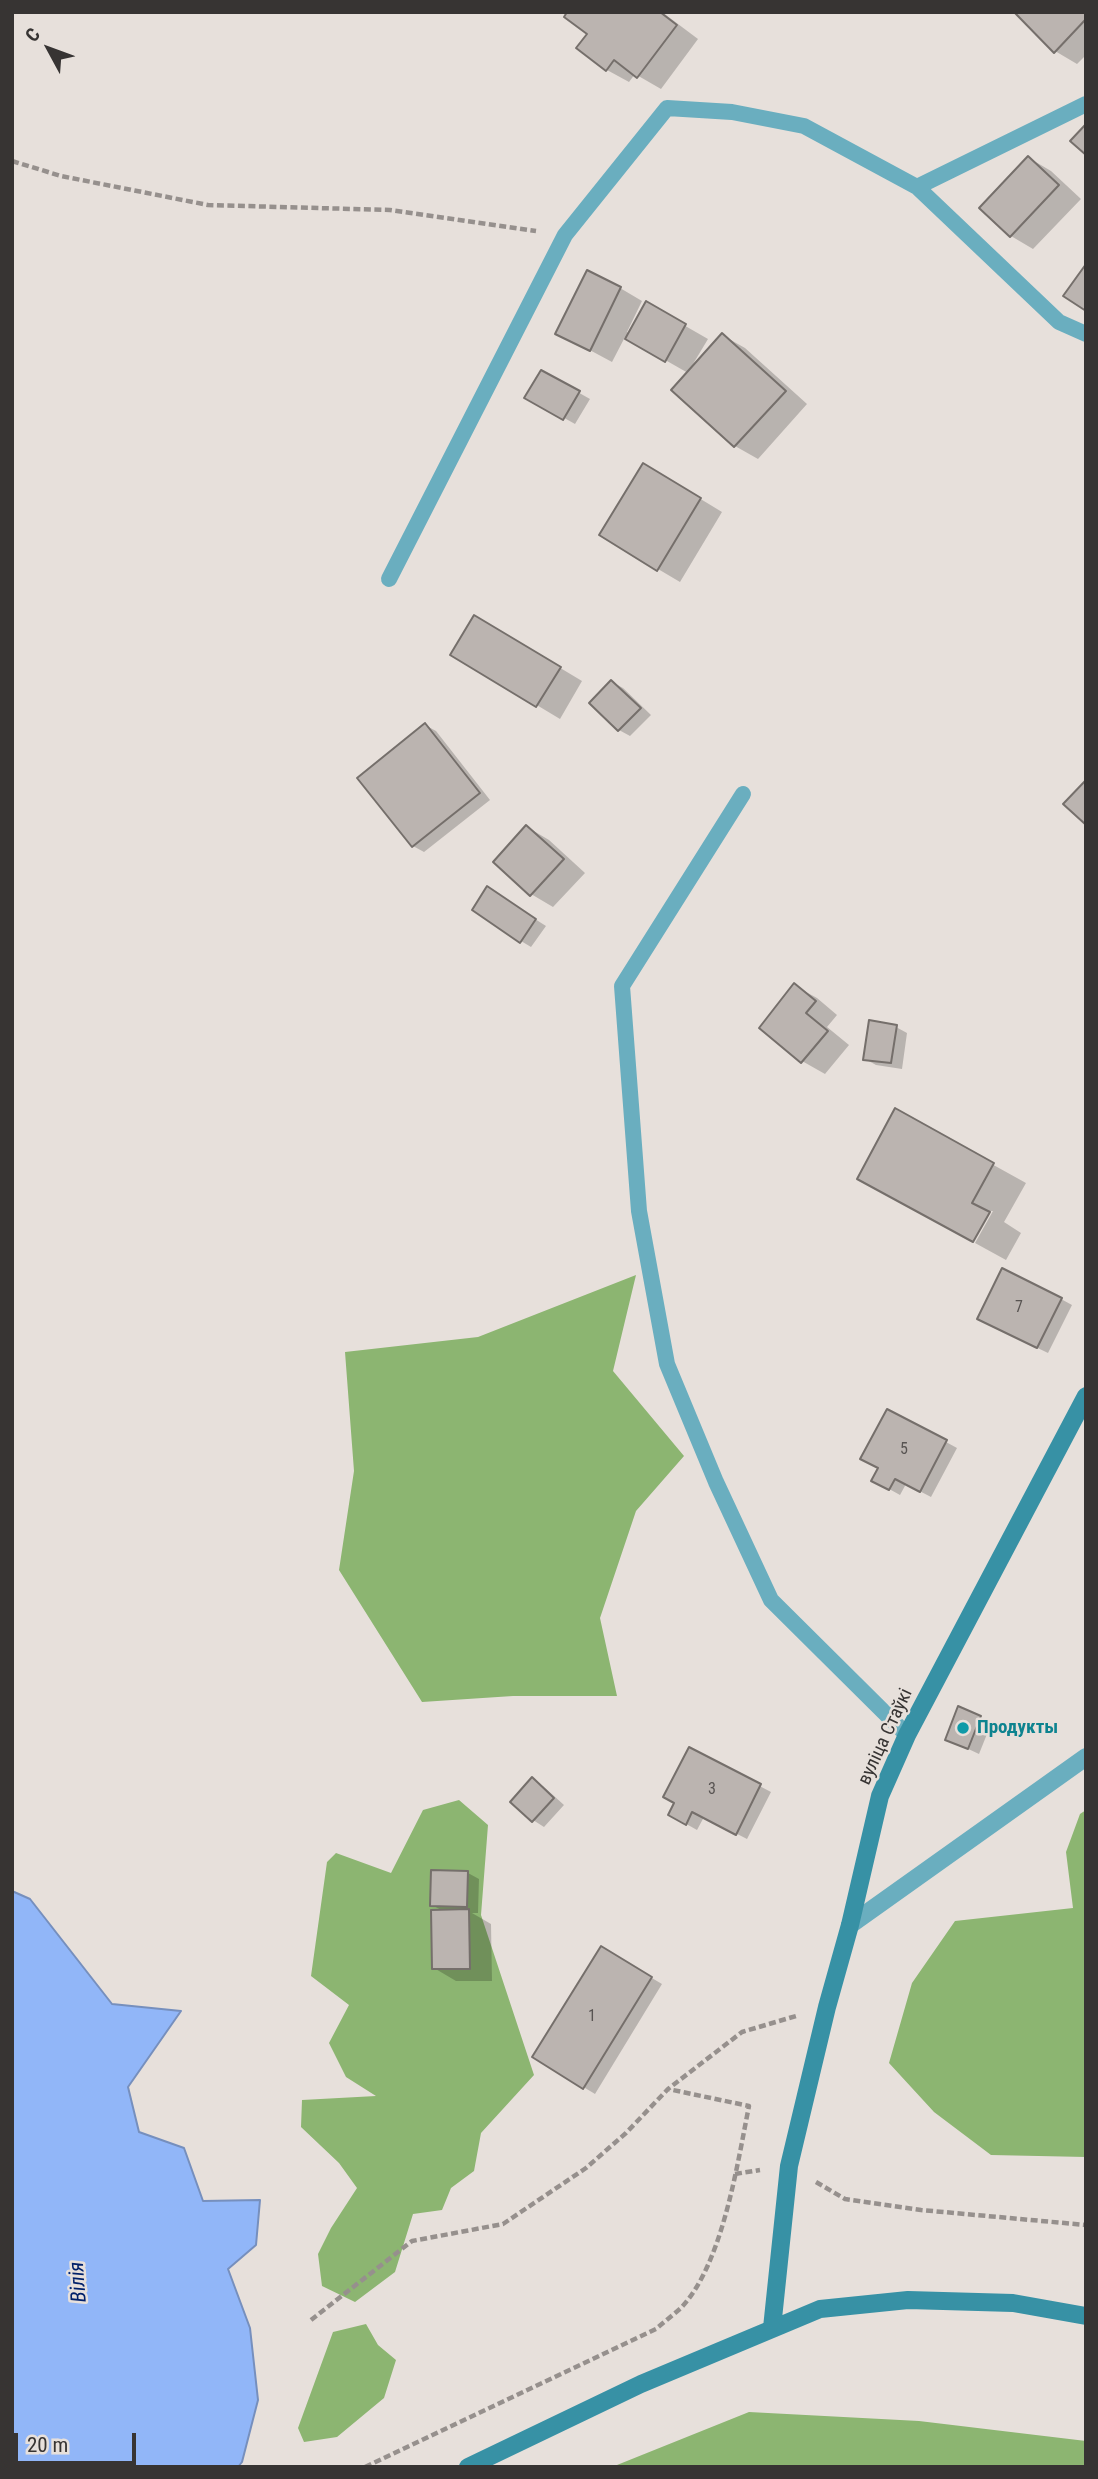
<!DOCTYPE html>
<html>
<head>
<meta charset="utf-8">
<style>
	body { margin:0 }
	#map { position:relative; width:1098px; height:2479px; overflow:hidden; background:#e7e0db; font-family:"Roboto Condensed",sans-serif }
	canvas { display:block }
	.frame { position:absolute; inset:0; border:14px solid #373433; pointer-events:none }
	.north { position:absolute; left:14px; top:14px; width:70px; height:70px; -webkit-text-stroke:5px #e7e0db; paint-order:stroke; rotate:311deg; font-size:19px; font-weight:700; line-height:28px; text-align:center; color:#373433 }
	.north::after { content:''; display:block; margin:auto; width:24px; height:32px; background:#373433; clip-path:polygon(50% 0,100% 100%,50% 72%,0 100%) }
	.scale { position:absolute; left:14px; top:2433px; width:122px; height:32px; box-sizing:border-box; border:4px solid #373433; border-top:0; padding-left:9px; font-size:21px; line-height:24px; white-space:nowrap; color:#373433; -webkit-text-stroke:5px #e7e0db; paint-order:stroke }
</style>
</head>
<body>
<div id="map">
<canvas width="1098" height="2479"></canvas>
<div class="frame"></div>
<div class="north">С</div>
<div class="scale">20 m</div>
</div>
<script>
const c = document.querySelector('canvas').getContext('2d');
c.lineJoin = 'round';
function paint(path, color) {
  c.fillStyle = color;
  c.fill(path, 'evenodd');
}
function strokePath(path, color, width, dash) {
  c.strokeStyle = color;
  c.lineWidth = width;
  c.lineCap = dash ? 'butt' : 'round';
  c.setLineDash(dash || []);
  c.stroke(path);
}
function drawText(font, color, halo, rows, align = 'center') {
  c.font = font + ' "Roboto Condensed",sans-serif';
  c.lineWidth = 5;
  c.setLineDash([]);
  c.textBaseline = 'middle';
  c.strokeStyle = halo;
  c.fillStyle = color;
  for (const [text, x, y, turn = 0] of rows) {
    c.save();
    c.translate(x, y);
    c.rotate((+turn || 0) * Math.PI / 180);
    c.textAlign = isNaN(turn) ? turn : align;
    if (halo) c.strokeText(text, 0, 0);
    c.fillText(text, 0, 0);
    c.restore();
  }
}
paint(new Path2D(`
	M636,1275l-23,96 71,85 -48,55 -36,107 17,78h-104l-91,6 -83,-132 15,-99 -9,-119 133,-15z
	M459,1800l29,25 -7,90 53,160 -53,58 -7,38 -23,17 -9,22 -29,4 -18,58 -40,30 -33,-16 -4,-32 13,-26 26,-40 -18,-25 -38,-36 1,-27 74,-4 -30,-19 -17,-34 20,-38 -38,-29 16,-114 9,-9 55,20 32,-63z
	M1086,1810v347l-95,-2 -57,-43 -45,-49 23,-80 43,-62 118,-13 -7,-56 14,-38z
	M366,2324l12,21 18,15 -12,38 -47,39 -33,5 -6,-14 35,-96z
	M749,2412l170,9 167,20v26h-474z`), '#8cb571');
const water = new Path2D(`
	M12,1891l18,8 82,105 69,7 -53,76 11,45 45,16 19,53 57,-1 -4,45 -28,24 22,59 8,72 -16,62 -4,5h-226z`);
paint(water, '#91b6f8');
strokePath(water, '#768fbd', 2);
paint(new Path2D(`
	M569,12h93l36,27 -37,50 -26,-15 -6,8 -22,-12 -29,-22 12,-15z
	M1016,12h70v43l-9,9 -22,-13z
	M1029,158l22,13 30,28 -48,50 -22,-13z
	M620,288l22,13 -15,31 3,2 17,-30 61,35 -18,30 32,-34 23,13 62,56 -49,55 -23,-13 -61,-56 14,-17 -63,-36 -13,25 -54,-29z
	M542,372l48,27 -15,25 -48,-27z
	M666,478l56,34 -42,70 -22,-13z
	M497,630l85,51 -22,38 -108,-65z
	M612,682l11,6 28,27 -21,21 -11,-6 -28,-27z
	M425,725l11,6 54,69 -66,52 -11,-6z
	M527,827l22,13 36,33 -32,34 -22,-13z
	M497,895l49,31 -15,21 -10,-6z
	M795,986l22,12 20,17 -10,12 22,18 -24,29 -23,-13 -41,-34z
	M896,1027l11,6 -5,36 -26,-4 -11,-6z
	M896,1111l130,72 -22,39 17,11 -15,27 -31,-17 18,-32h-4l-17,30z
	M1061,1299l11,6 -24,48 -58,-28z
	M946,1442l11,6 -26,49 -25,-13 -6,11 -27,-15z
	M980,1718l11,6 -12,30 -32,-15z
	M689,1749l82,43 -24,47 -43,-22 -7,13 -16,-9 -4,-19z
	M533,1780l10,6 21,19 -20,22 -11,-7z
	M468,1873l11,6 -1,34h-6l19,11 1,57h-36l-22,-13 9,-57 -11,-6z
	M601,1948l61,36 -67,110 -61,-37z`), '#0003');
const building = new Path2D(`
	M567,12h93l17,13 -40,53 -23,-18 -8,11 -30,-23 11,-14 -23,-17z
	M1014,12h72v7l-32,34z
	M1086,124v31l-16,-14z
	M1028,156l31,29 -49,52 -31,-29z
	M1086,264v47l-23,-15z
	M587,270l34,17 -31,64 -35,-17z
	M646,301l40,23 -21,38 -40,-23z
	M722,333l64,58 -52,56 -63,-57z
	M541,370l39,21 -17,29 -39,-22z
	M643,463l58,35 -44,73 -58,-36z
	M474,615l87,52 -25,40 -86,-52z
	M611,680l30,28 -23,23 -29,-28z
	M425,723l55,70 -68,54 -55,-69z
	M1086,780v44h-1l-22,-20z
	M526,825l38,34 -34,37 -37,-34z
	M487,886l49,33 -16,24 -48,-33z
	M794,983l22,18 -10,12 22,18 -27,32 -42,-35z
	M869,1020l28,5 -6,38 -28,-3z
	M895,1108l99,55 -22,40 18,9 -17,30 -116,-63z
	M1002,1268l60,30 -25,50 -60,-29z
	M887,1409l60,31 -27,52 -25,-13 -6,11 -18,-9 7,-13 -18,-9z
	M958,1706l23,10 -13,33 -23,-9z
	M689,1747l72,37 -25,51 -44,-23 -6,13 -18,-10 6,-12 -11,-6z
	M532,1777l22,21 -22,24 -22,-20z
	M431,1870l37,1 -1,36 -37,-1z
	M469,1909l1,60h-38l-1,-59z
	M601,1946l51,31 -69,112 -51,-32z`);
paint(building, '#bbb4b0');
strokePath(building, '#756f6b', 2);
strokePath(new Path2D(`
	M12,161l49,15 147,29 182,5 146,21
	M735,2174l25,-4
	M816,2182l29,17 76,11 165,15
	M311,2320l101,-79 91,-17 83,-56 40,-35 42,-44 74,-57 54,-16
	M365,2467l291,-138c8,-7 17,-14 25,-21 42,-45 56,-143 68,-202l-81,-17`), '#96908d', 4.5, [7, 3.5]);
strokePath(new Path2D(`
	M917,187l142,135 27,12
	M389,579l176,-344 102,-127 65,4 72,14 113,61 169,-83
	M743,794l-121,192 17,225 28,153 49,118 55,118 136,135`), '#6aaebf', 16);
strokePath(new Path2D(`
	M850,1925l236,-168`), '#6aaebf', 18);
strokePath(new Path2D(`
	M772,2328l17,-162 38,-159 23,-82 30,-129 27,-61 179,-339
	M468,2467l173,-83 179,-75 88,-9 105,3 73,13`), '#3791a5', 18);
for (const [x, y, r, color] of [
	[963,1728,7,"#0f9aa8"]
]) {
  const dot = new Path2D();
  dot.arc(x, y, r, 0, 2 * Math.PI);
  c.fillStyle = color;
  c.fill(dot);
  strokePath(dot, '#e7e0db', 2.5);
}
drawText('16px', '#585452', null, [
	["7",1019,1308],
	["5",904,1450],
	["3",712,1790],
	["1",592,2017]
]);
drawText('bold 19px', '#0d838f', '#e7e0db', [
	["Продукты",977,1728]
], 'left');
drawText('19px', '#373433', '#e7e0db', [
	["вуліца Стаўкі",886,1737,-65]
]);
drawText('italic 21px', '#00206a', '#e7e0db', [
	["Вілія",79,2282,-94]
]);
</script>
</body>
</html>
